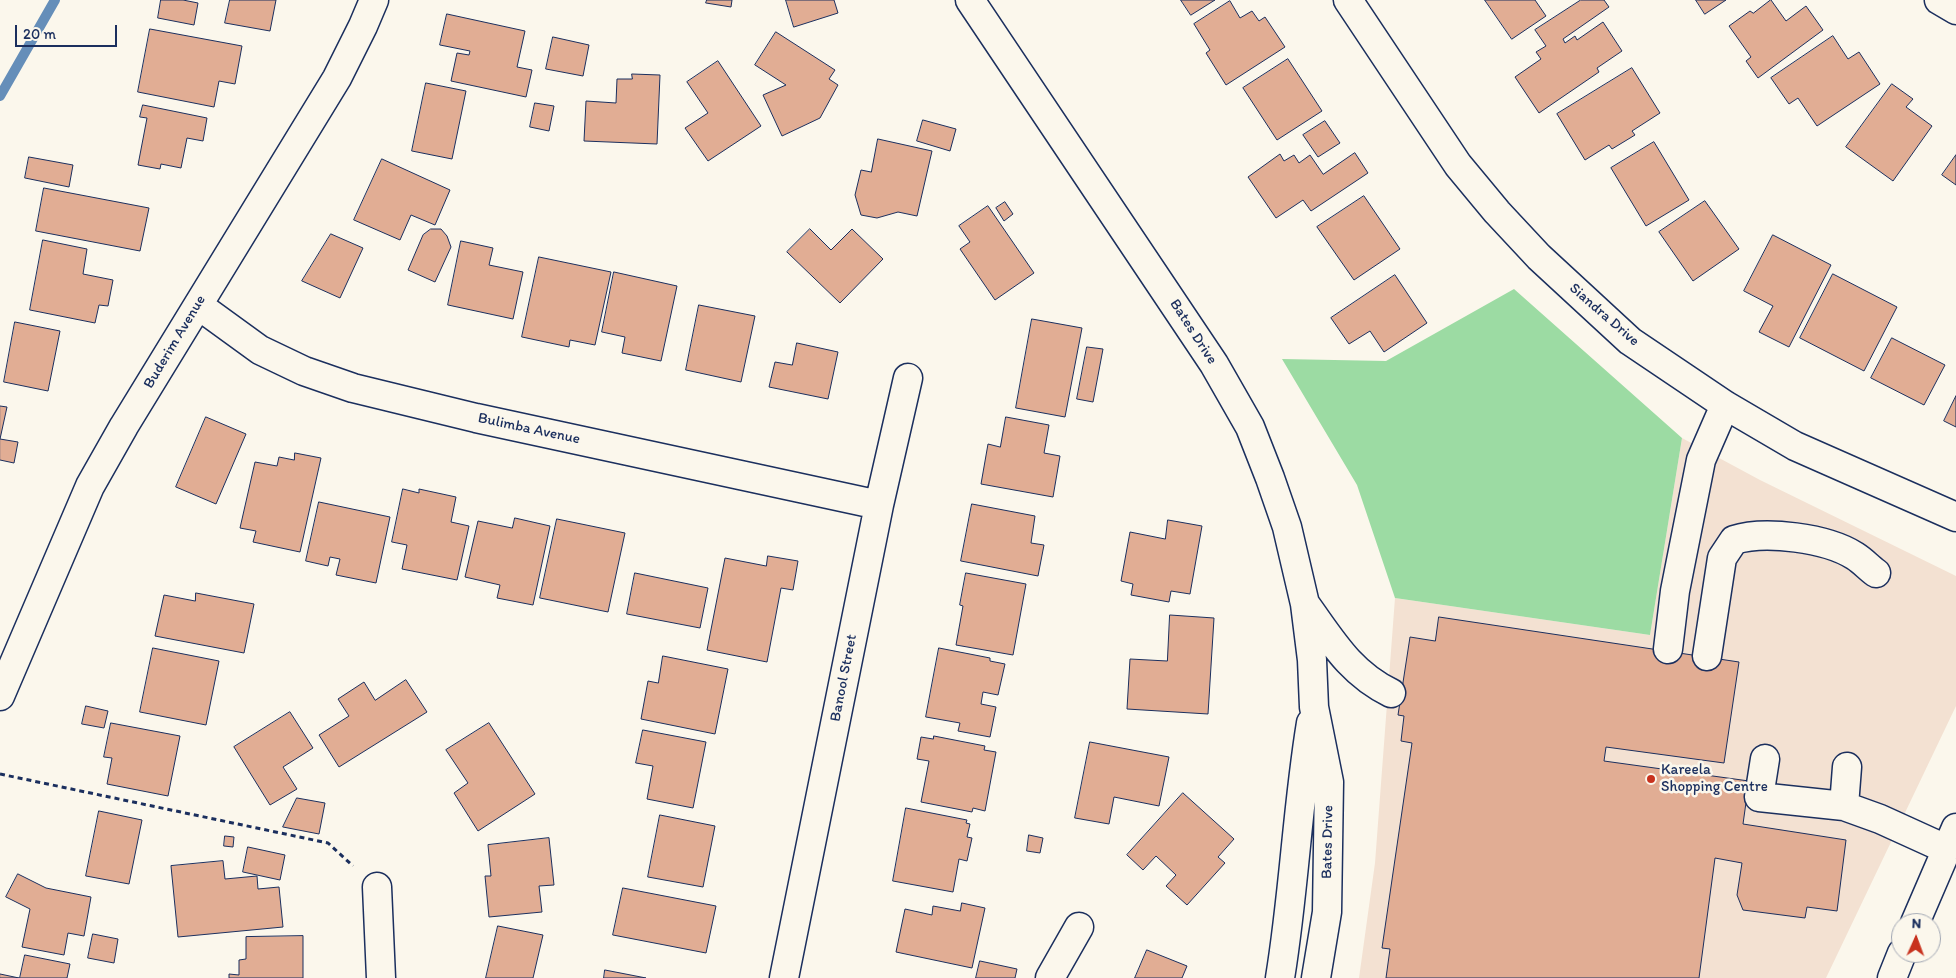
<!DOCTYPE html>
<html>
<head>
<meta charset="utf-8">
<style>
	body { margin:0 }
	#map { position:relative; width:1956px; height:978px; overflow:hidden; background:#fbf7ec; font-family:Itim,sans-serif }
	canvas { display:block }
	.north { position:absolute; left:1891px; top:913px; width:50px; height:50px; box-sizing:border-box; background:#fbf7ec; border:1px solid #a1a7b3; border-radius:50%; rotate:2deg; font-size:14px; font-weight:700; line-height:20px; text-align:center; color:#1b2f5e }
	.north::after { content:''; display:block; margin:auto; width:18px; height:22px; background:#c8321e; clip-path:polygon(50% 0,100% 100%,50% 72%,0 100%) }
	.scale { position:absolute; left:15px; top:25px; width:102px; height:22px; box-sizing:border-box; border:2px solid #1b2f5e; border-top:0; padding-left:6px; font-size:15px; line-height:18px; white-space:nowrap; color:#1b2f5e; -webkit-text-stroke:4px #fbf7ec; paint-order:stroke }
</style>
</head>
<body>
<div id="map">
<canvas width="1956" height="978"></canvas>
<div class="north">N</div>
<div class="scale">20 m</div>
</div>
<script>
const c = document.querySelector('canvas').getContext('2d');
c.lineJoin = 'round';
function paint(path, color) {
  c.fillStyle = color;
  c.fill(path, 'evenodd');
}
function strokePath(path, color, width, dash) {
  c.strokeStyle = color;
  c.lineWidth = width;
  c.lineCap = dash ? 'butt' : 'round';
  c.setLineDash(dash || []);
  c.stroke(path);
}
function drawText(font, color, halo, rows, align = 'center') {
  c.font = font + ' Itim,sans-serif';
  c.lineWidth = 5;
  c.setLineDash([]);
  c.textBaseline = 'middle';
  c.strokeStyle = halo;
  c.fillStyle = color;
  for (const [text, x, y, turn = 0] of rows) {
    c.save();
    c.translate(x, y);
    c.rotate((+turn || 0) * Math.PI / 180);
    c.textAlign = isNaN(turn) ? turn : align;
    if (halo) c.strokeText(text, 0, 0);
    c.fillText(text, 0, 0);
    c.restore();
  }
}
paint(new Path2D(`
	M1682,438l78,42 196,96v130l-130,272h-467l16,-115 20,-265 255,37z`), '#f3e1d2');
paint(new Path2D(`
	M1514,289l168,149 -32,197 -255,-37 -38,-113 -75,-126 104,2z`), '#9cdba3');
strokePath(new Path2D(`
	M0,96l55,-96`), '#658eb9', 10);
const building = new Path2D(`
	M161,0h22l15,3 -4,22 -36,-7z
	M230,0h46l-6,31 -45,-8z
	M707,0h25l-1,7 -25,-4z
	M786,0h48l4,13 -44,14z
	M1181,0h34l-24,15z
	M1485,0h50l11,16 -34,23z
	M1581,0h23l5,7 -46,32 2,4 10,-7 2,4 26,-18 19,29 -25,17 2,4 -60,41 -24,-36 26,-18 -5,-7 10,-6 -11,-16z
	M1696,0h30l-21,14z
	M1771,0l15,21 20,-15 17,24 -65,48 -12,-17 5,-4 -22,-31 21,-15 3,2z
	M1230,1l10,17 12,-7 7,10 6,-4 20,30 -59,38 -20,-32 4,-3 -16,-26z
	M447,14l78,17 -8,36 15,3 -6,27 -75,-16 6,-28 12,2 1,-4 -30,-6z
	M150,29l92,17 -7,38 -16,-3 -5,26 -76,-15z
	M776,32l59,38 -6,9 9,6 -18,33 -38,18 -19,-41 23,-10 -31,-20z
	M1833,36l15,23 11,-7 21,32 -63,42 -19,-28 -9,6 -18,-26z
	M553,37l36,8 -6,31 -37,-7z
	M1288,59l34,52 -45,29 -34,-52z
	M718,61l43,65 -53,35 -23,-33 23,-15 -21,-31z
	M1632,68l28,45 -28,18 3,4 -23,14 -3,-4 -24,15 -28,-46z
	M632,74l28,1 -3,69 -73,-3 2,-40 30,2 1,-24h15z
	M426,83l40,8 -14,68 -40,-8z
	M1892,84l21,15 -7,8 26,19 -39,55 -47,-34z
	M535,103l19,3 -5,25 -19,-4z
	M143,105l64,13 -4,23 -16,-3 -6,30 -20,-4 -1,5 -22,-4 9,-47 -7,-1z
	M923,120l33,9 -6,22 -33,-10z
	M1325,121l15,22 -22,14 -15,-22z
	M878,139l54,12 -15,65 -19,-4 -21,6 -16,-3 -6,-20 6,-25 10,2z
	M1654,142l35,58 -43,26 -35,-58z
	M1355,153l13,20 -57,38 -8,-11 -27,18 -28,-41 32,-23 4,7 10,-6 5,8 11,-8 13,19z
	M1956,155v30l-14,-10z
	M29,157l44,8 -4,22 -44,-9z
	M382,159l68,31 -15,35 -24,-10 -11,25 -46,-20z
	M44,188l105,20 -9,43 -104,-20z
	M1364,196l36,53 -46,31 -37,-53z
	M1705,201l34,48 -46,32 -34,-49z
	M1005,202l8,12 -9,7 -8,-13z
	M988,206l46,67 -39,27 -35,-51 10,-7 -11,-16z
	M431,229h10l6,7 4,11 -16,35 -27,-12 15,-35z
	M810,229l21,21 21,-21 31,30 -43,44 -53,-51z
	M331,234l32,14 -23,50 -38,-17z
	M1773,235l58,30 -42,82 -30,-15 14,-26 -29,-15z
	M43,240l44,9 -4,25 30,6 -5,26 -9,-1 -4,18 -65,-13z
	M461,241l32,7 -4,17 34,7 -10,47 -65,-14z
	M539,257l72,15 -16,73 -25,-5 -1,7 -47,-10z
	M614,272l63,14 -16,75 -39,-8 3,-16 -23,-5z
	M1833,274l64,33 -33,64 -64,-33z
	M1395,275l32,48 -43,29 -14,-21 -21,13 -18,-26z
	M699,305l56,11 -14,66 -55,-12z
	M1032,319l50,9 -17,89 -49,-9z
	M15,322l45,9 -12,60 -44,-9z
	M1892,338l53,27 -21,40 -53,-27z
	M797,343l41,9 -10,47 -59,-12 6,-25 17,3z
	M1087,347l16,2 -10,53 -16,-3z
	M1956,396v31l-12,-6z
	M0,406l7,1 -7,32 18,3 -4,21 -14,-3z
	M206,417l40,17 -30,70 -40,-17z
	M1006,417l43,8 -5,28 16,3 -7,41 -72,-13 7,-40 12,3z
	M295,453l26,5 -21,94 -47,-10 3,-11 -16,-3 15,-66 22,4 2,-9 15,3z
	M403,489l16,4v-4l37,8 -5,25 18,4 -12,54 -55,-11 5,-24 -15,-3z
	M319,502l71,15 -14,66 -40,-8 4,-16 -10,-2 -2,9 -22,-5z
	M972,504l63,12 -4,27 13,2 -6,31 -77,-15z
	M515,518l35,8 -17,79 -36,-7 3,-13 -35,-8 13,-56 34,7z
	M557,519l68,14 -17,79 -68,-14z
	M1168,520l34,6 -12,68 -19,-3 -2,11 -38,-7 2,-11 -12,-3 9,-49 35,7z
	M768,556l30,5 -5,29 -12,-2 -14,74 -60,-12 18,-92 41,8z
	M635,573l73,15 -8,40 -73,-14z
	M966,573l60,11 -13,71 -57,-10 7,-39 -3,-1z
	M196,593l58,11 -10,49 -89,-17 9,-41 31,6z
	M1170,615l44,3 -6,96 -81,-5 3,-50 37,2z
	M1439,617l300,45 -15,101 -118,-16 -2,14 145,20 -6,43 103,16 -9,71 -30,-4 -2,11 -62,-8 -6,-15 5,-32 -27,-5 -16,120h-313l4,-29 -8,-1 30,-205 -11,-2 3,-25 -6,-1 12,-78 25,4z
	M153,648l66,13 -13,64 -66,-13z
	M939,648l51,10v3l15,3 -7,31 -15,-3 -2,12 15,3 -6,30 -32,-6 2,-8 -34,-6z
	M663,656l65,13 -13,65 -74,-15 7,-38 10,2z
	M406,680l21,32 -88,55 -20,-32 30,-19 -11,-17 26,-17 11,18z
	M86,706l22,5 -4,17 -22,-4z
	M290,712l23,36 -30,19 14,22 -27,16 -36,-58z
	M111,723l69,13 -12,60 -61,-12 5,-26 -8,-1z
	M489,723l46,71 -57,37 -24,-38 14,-10 -22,-33z
	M643,730l63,12 -13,66 -46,-9 6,-33 -17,-3z
	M934,736l51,10 -1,4 12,2 -11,59 -12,-3 -1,4 -51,-10 8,-41 -12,-2 4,-22 12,2z
	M1090,742l79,15 -10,49 -45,-9 -5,27 -34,-6z
	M1183,793l51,46 -16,18 7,6 -38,42 -21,-19 10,-11 -20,-19 -13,14 -16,-15z
	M297,798l28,5 -6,31 -36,-7z
	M906,808l61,12 -1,3 4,1 -3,13 5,1 -5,23 -8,-2 -6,33 -60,-11z
	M99,811l43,9 -13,64 -43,-8z
	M660,815l55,11 -12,61 -55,-10z
	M1029,835l14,3 -3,15 -13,-2z
	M225,836l9,1 -1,10 -9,-1z
	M549,838l5,47 -15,1 3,26 -53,5 -4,-41h6l-3,-31z
	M248,847l37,8 -5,25 -37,-8z
	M223,861l2,18 32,-3 1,13 21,-2 4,40 -105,10 -7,-71z
	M18,874l28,14 45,9 -7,39 -16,-3 -4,22 -42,-8 8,-38 -24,-12z
	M623,888l93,18 -10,47 -93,-18z
	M962,903l23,5 -13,60 -76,-16 9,-43 27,6 1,-9 27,5z
	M498,926l45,9 -10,43h-47z
	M93,934l25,5 -4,24 -26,-5z
	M303,936v42h-74v-4l10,1v-15l7,-1v-22z
	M1147,950l40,16 -5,12h-47z
	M25,955l45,9 -3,14h-47z
	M980,961l37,8 -2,9h-39z
	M605,970l41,8h-42z
	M0,974l19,4h-19z`);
paint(building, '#e1ad94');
strokePath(building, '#1b2f5e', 1);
const minor = new Path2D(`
	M970,0l244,364 36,63 20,51 17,49 18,77 7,56 2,47 15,75 -2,130 -11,66
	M1348,0l110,165 39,47 42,45 91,84 95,64 70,41 161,71
	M1939,0l17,10
	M198,305l62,45 44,21 49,17 123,30 403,87
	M1306,605c26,36 44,68 85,88
	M1668,649l7,-58 26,-131 24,-55
	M1707,656l15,-98 12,-18c31,-10 93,-2 121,16 8,5 14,12 21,17
	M0,696l90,-210 34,-60 213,-348 26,-52 11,-26
	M1765,759l-6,38 85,9 36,13 66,30
	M1844,806l3,-39
	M377,887l4,91
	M1915,923l41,-95
	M784,978l95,-473 29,-127
	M1050,978l29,-51
	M1280,978c14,-85 17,-170 31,-255
	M1892,978l10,-25`);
strokePath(minor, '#1b2f5e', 31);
strokePath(new Path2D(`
	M0,774l328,69 25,23`), '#1b2f5e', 3, [5, 4]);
strokePath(minor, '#fbf7ec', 28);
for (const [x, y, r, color] of [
	[1651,779,5,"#c8321e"]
]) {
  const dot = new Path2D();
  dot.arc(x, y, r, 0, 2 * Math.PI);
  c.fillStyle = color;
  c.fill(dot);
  strokePath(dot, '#fbf7ec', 2);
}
drawText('15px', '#1b2f5e', '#fbf7ec', [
	["Siandra Drive",1604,315,41],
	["Bates Drive",1193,332,57],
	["Buderim Avenue",175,342,-59],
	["Bulimba Avenue",529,429,12],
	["Banool Street",844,678,-79],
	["Bates Drive",1328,842,-89]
]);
drawText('15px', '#1b2f5e', '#fbf7ec', [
	["Kareela",1661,770],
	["Shopping Centre",1661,787]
], 'left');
</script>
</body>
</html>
